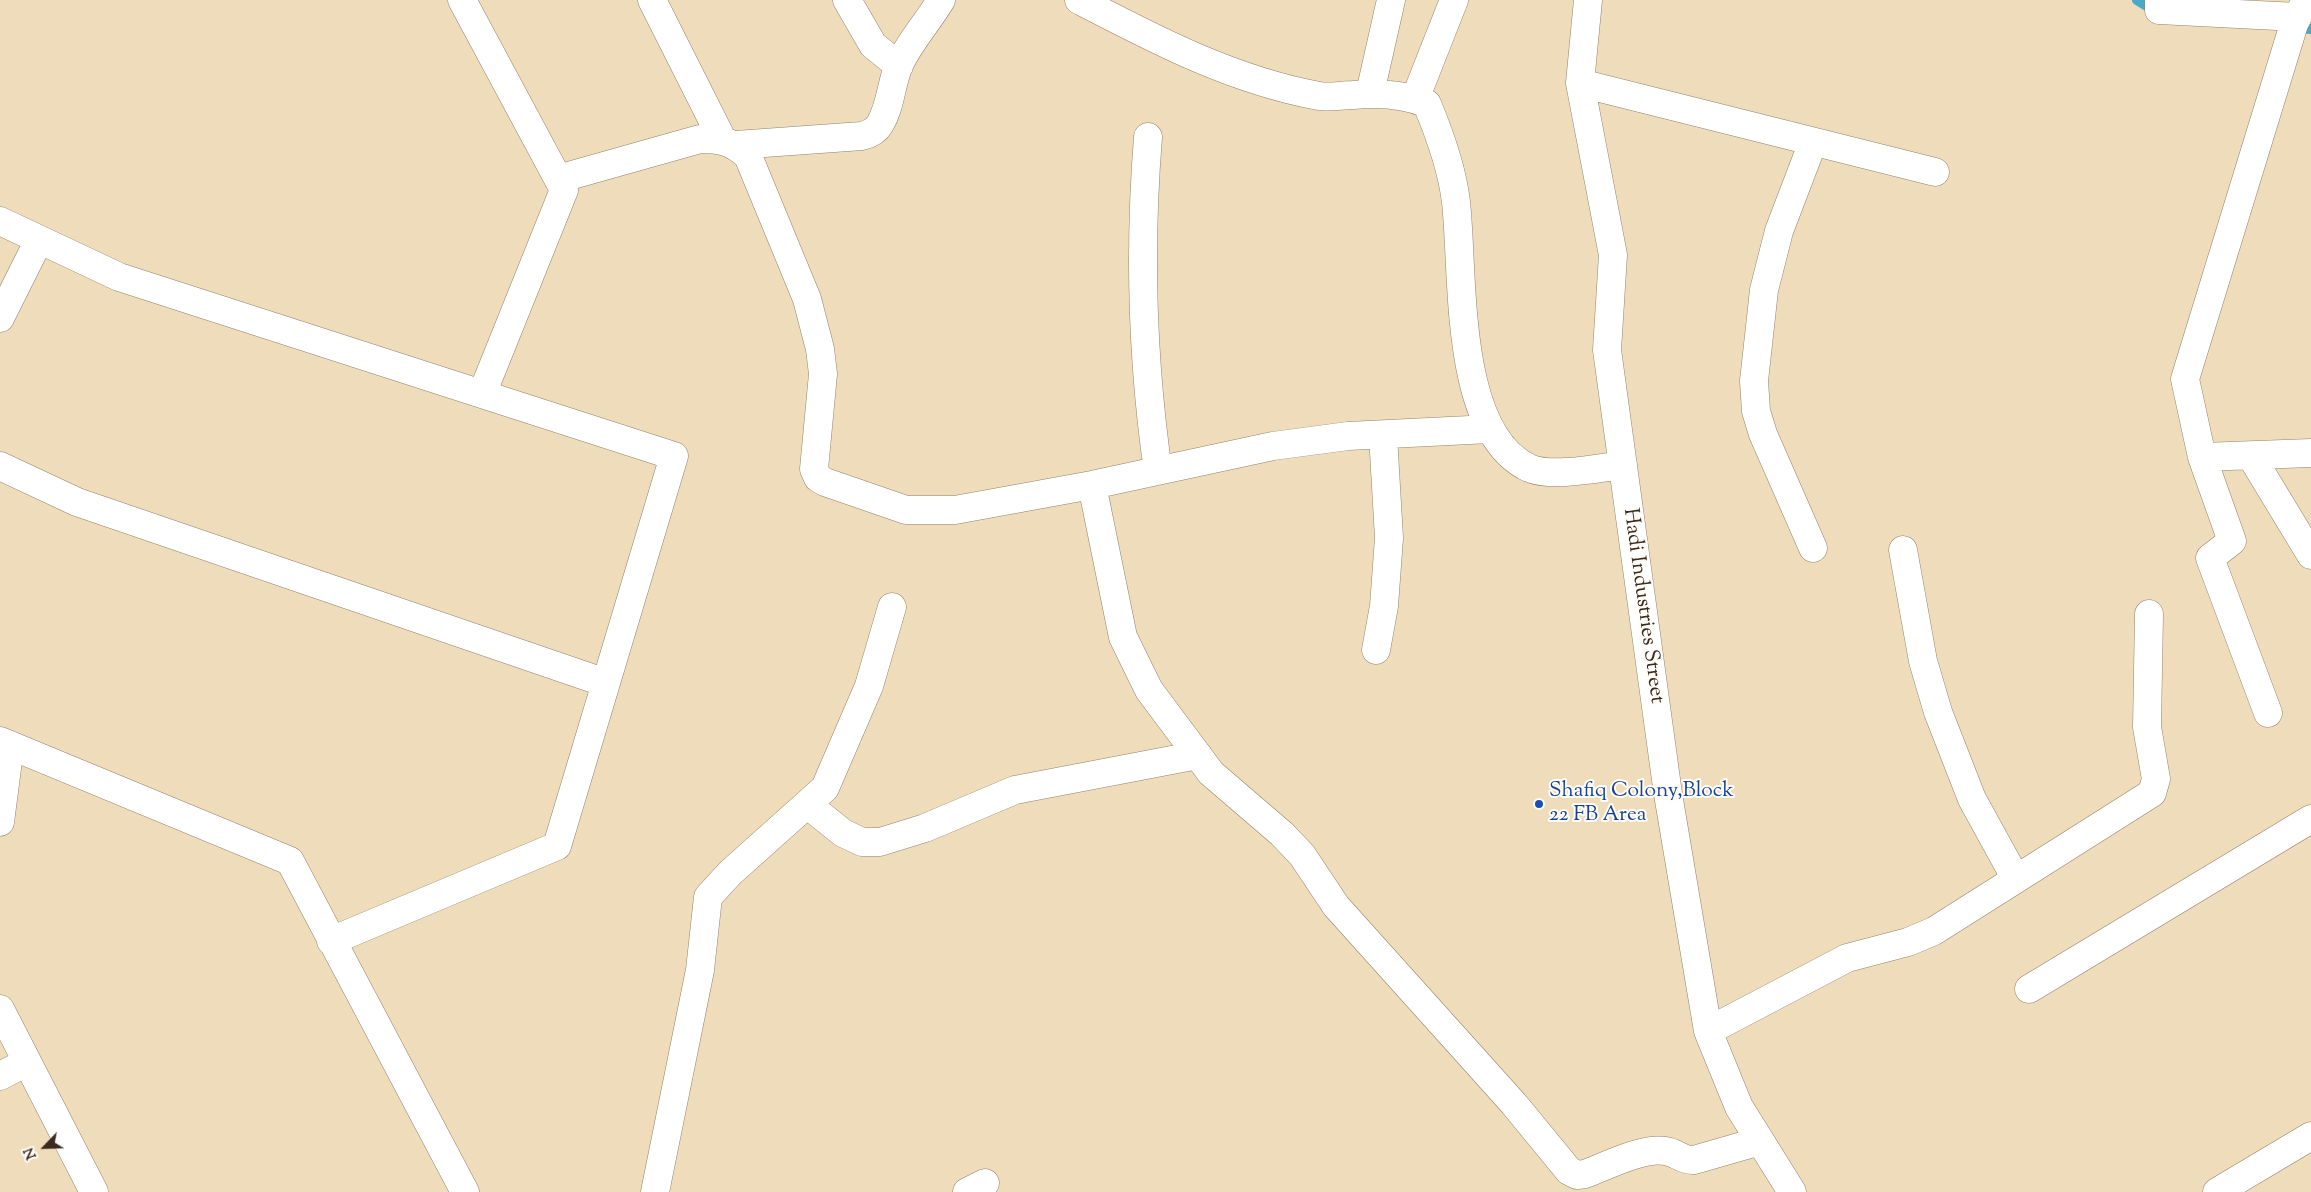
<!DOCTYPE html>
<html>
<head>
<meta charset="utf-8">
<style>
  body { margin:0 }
  #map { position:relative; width:2311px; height:1192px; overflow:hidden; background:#eedcba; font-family:"Sorts Mill Goudy",serif }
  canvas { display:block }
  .north { position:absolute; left:20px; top:1122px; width:50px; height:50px; -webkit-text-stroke:4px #fdfcf7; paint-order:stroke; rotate:246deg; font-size:14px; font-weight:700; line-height:20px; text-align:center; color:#3b2a1e }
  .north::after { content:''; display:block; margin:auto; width:18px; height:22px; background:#3b2a1e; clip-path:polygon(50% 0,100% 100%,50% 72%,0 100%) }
</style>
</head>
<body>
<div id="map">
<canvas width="2311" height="1192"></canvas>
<div class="north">N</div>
</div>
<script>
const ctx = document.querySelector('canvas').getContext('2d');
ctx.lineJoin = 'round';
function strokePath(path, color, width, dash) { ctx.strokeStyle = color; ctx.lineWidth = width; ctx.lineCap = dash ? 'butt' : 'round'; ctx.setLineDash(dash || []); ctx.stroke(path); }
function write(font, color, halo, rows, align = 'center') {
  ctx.font = font + ' "Sorts Mill Goudy",serif'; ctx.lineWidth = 4; ctx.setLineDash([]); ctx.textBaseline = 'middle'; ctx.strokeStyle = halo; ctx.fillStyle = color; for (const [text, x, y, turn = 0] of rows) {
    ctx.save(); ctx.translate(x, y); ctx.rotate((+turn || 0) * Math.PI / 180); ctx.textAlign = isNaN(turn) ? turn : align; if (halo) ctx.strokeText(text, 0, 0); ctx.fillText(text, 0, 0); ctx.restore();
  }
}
strokePath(new Path2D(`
  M2137,0L2155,11
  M2294,28L2311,29`), '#49aac8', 10);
const minor = new Path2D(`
  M462,0L564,190L482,394
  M652,0L722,139
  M847,0L873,45L899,66
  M1079,0C1156,40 1232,80 1319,96C1329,98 1342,95 1353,95C1377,93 1405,94 1427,104C1440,135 1452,168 1456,202C1464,274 1453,432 1529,468C1552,478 1598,468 1623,465
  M1588,0L1580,83L1613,255L1607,350L1668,794L1708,1031L1739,1107L1792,1192
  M2159,0V10L2297,17
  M1580,83L1935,172
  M1370,93L1391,0
  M1415,99L1454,0
  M1148,137C1139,249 1142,360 1158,471
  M1813,142L1779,231L1764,290L1754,381L1756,411L1763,434L1813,548
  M736,145L862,136C870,134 876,131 880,124C891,106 891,83 899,65C910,41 928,22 941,0
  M558,179L700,139C720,139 732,141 748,156L807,299L820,349L823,374L814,469L818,478L825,482L906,510H955L1092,485L1273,446L1348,436L1490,429
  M0,221L119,277L674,456L557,846L331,941
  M0,318L39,240
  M2251,456L2311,555
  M2202,457L2311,453
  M0,466L77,502L606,683
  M1092,485L1123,637L1149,690L1211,773L1282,834L1302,855L1336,906L1514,1104L1569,1171L1577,1175L1585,1174C1606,1166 1643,1147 1665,1151C1676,1152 1683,1161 1694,1160L1760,1141
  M1903,550L1923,661L1938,712L1972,799L2016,879
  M1376,650L1384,606L1389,538L1383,435
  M2268,713L2210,558L2232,541L2202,457L2185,379L2294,24L2306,0
  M0,741L290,861L465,1192
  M808,805L843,833L862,842H880L925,828L1015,790L1198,755
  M0,822L10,745
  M2029,989L2311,819
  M0,1009L94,1192
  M1708,1031L1847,958L1908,942L1934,931L2152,793L2156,779L2147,727L2149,614
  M0,1076L27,1062
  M655,1192L700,970L708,897L730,873L825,788L869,686L892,607
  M967,1192L985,1183
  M2217,1192L2311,1136`);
strokePath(minor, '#94836c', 29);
strokePath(minor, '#fff', 28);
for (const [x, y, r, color] of [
  [1539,804,5,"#1a4fb4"]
]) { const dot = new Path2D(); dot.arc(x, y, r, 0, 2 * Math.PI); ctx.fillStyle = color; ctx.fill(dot); strokePath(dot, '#fdfcf7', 2); }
write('21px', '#3b2a1e', '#fdfcf7', [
  ["Hadi Industries Street",1642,606,82]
]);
write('21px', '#164399', '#fdfcf7', [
  ["Shafiq Colony,Block",1549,792],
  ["22 FB Area",1549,816]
], 'left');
</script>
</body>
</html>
